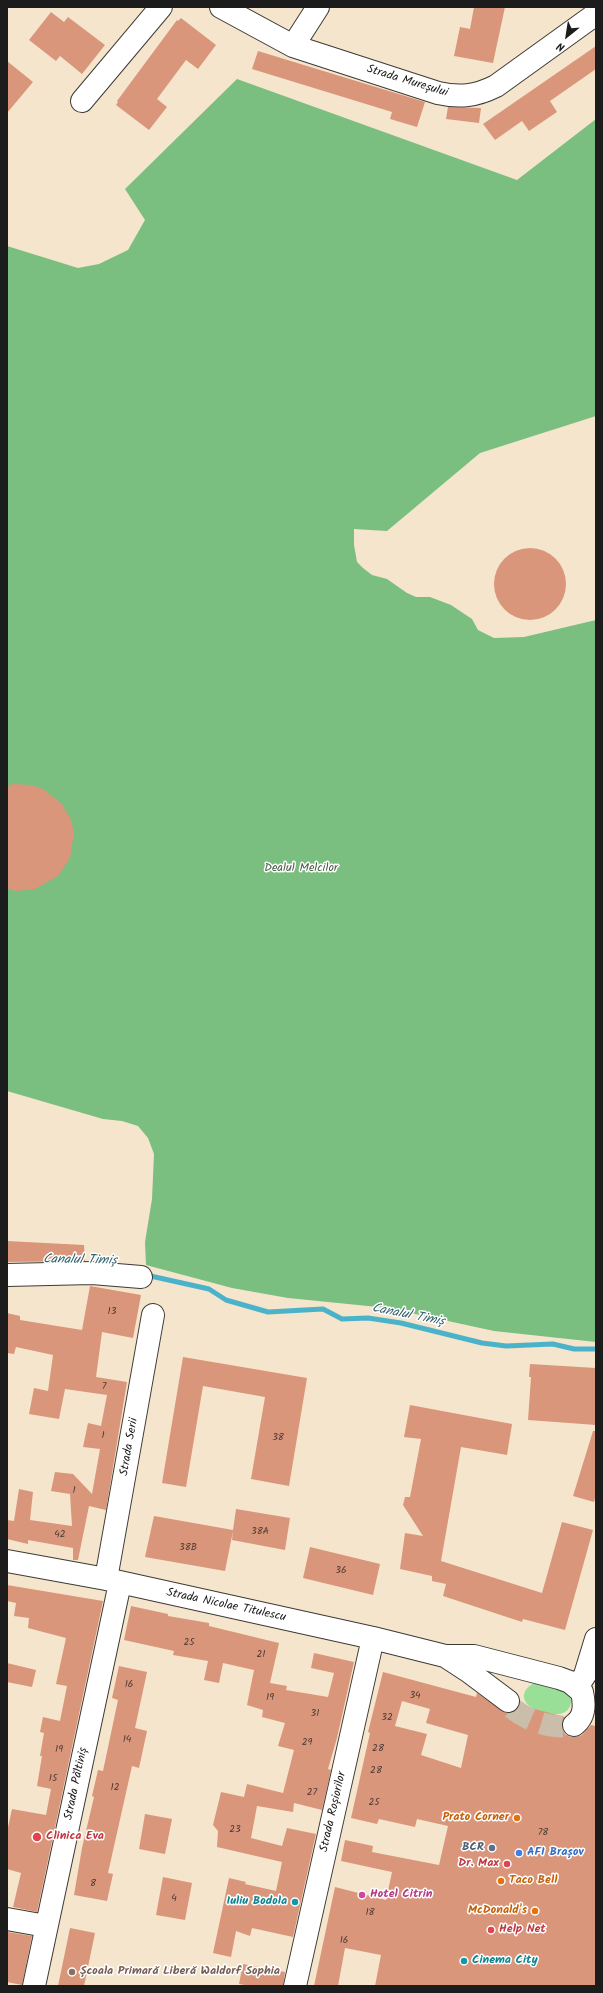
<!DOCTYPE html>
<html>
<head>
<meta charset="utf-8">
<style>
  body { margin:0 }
  #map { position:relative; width:603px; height:1993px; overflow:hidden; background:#f5e5cc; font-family:Kalam,sans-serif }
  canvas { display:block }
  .frame { position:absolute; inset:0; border:8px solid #1c1c1c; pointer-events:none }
  .north { position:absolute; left:547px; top:16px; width:40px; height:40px; -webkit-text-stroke:3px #fff; paint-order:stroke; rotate:210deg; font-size:11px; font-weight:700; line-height:16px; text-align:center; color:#1c1c1c }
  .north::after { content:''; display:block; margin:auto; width:14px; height:18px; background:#1c1c1c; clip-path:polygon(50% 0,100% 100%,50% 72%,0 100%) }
</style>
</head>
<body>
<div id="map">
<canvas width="603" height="1993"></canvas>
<div class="frame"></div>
<div class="north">N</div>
</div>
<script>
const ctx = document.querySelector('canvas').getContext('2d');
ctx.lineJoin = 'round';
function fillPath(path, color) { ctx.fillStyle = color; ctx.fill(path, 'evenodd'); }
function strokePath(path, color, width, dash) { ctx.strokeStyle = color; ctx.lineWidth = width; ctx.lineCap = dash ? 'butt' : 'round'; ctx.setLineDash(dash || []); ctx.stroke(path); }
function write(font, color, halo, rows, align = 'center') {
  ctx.font = font + ' Kalam,sans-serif'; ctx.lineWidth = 3; ctx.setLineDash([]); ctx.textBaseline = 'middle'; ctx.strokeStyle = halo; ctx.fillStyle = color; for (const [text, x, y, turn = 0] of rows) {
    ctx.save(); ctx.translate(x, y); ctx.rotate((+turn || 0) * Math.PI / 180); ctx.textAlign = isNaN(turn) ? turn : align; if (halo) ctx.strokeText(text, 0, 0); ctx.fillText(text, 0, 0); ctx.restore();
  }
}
fillPath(new Path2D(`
  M539,1682C548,1684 560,1685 567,1693C577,1703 567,1716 554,1714C548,1714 536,1711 531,1707C517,1698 526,1684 539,1682Z`), '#99df98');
fillPath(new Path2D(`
  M237,79L517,180L596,119V416L480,453L387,531L354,529V545L357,562L363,568L372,575L387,579L407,593L416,597H430L451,605L472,619L478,630L494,638L524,637L596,620V1342L494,1331L388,1308L288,1298L232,1288L146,1265L145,1242L152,1199L154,1154L148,1138L138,1126L122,1121L103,1119L7,1091V246L78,268L99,264L128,250L145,220L125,189Z`), '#7abe80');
strokePath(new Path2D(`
  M146,1275L209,1289L226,1300L268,1312L323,1309L342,1319L368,1318L401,1323L482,1343L506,1346L553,1344L574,1349H596`), '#4bb3c9', 5);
fillPath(new Path2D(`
  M474,7H505L493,63L454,56L460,27L470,29Z
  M51,12L64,22L68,17L105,45L82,74L60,56L56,61L29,40Z
  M181,18L216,45L198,69L186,60L157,99L167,107L149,130L116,105L118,102L117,101L177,20L178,21Z
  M596,46V69L550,101L557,112L529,131L522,121L495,140L483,124Z
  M258,51L425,102L417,127L390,119L392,112L252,69Z
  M7,61L33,82L7,113Z
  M448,107L481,108L479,123L446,119Z
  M494 584a36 36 0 1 1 72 0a36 36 0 1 1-72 0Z
  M13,784L31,785L43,789L62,804L71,820L74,833L70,858L58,876L35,889L16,891L7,888V786Z
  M7,1241L84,1245L85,1261L7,1262Z
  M90,1286L141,1295L133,1338L102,1332L96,1377L127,1382L106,1510L89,1506L78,1560H73V1548L28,1540V1544L7,1539V1520L14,1521L19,1489L33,1492L30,1520L72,1526L70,1494L51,1491L55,1472L73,1474L92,1494L100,1449L83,1447L88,1423L101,1426L107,1395L65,1389L59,1419L29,1414L34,1388L48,1391L53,1355L16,1347L14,1354L7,1353V1313L20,1316V1320L82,1330Z
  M183,1357L307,1378L289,1486L251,1479L265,1397L203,1386L186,1487L162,1483Z
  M530,1364L596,1368V1425L528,1420L531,1377H529Z
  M410,1405L512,1424L507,1455L461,1447L441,1561L542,1593L562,1522L593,1530L565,1630L523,1619L522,1622L443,1596L446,1584L432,1581V1576L400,1569L405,1533L423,1536L403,1505L405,1497H410L421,1439L404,1437Z
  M593,1431H596V1495L594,1502L573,1496Z
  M236,1509L290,1518L285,1550L232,1540L233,1531L225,1571L145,1557L154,1516L233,1530Z
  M310,1547L380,1564L373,1595L303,1578Z
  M7,1585L103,1601L37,1912L13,1907L21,1873L7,1869V1832L12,1809L46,1815L51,1789L37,1786L42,1756H40L44,1733L40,1732L43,1717L60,1721L67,1686L56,1684L66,1638L28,1628L29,1618L14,1616L16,1603L7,1601Z
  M131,1606L168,1614V1616L209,1623V1626L279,1643L270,1683L287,1686L286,1690L328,1697L334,1673L311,1668L314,1653L354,1662L337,1738L328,1769L331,1770L322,1810L294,1803L293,1812L257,1806L251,1838L282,1846L287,1828L316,1834L293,1937L252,1928L250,1936L236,1931L231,1957L213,1953L229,1878L246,1882L245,1884L276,1891L282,1862L217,1847L218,1831L213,1825L221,1792L244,1797L247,1784L283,1793L294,1750L278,1746L285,1723L262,1717L263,1710L247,1705L254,1670L223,1663L219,1683L204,1680L208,1661L173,1655L174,1651L124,1640Z
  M7,1663L36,1670L32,1687L7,1682Z
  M119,1666L147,1672L135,1728L147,1731L139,1768L132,1766L108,1873L113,1874L107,1901L74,1895L82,1848L94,1797L92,1796L98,1770L103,1771L118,1700L112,1698Z
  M383,1672L476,1697L477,1693L506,1713L513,1712L520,1705L565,1717L562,1728L565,1734L570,1737H577L582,1735L591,1725L596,1726V1986H375L381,1955L345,1948L338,1986H314L335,1887L386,1900L392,1872L341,1861L345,1840L373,1846L372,1852L439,1865L448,1826L417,1819L415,1827L379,1819L377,1824L351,1818L370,1733L368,1732ZM402,1701L430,1709L426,1723L468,1735L461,1768L421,1755L427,1734L395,1726Z
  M145,1814L172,1819L165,1854L139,1849Z
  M163,1877L192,1883L185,1920L156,1915Z
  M70,1928L95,1933L84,1986H58Z
  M8,1932L32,1936L22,1985L7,1982Z
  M243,1964L285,1972L283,1986H250L239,1984Z`), '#da967b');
strokePath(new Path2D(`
  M512,1708C528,1721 554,1730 574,1725`), '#cabda9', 22, [22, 11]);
const minor = new Path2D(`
  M221,7L293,46L438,93C460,98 476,96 496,86L596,14
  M293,46L318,7
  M82,101L161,7
  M7,1275L92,1273L141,1277
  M7,1561L106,1579L373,1638L445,1656H474L559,1678L570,1682L582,1692C585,1705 585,1717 574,1725
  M106,1579L153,1315
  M445,1656L468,1671L508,1701
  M577,1687L585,1675L596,1639
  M7,1919L46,1926
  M34,1986L120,1583
  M295,1986L373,1638`);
strokePath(minor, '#3d3a36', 24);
strokePath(minor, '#fff', 22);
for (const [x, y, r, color] of [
  [517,1818,4,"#e8710a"],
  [37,1837,5,"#e0444e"],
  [492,1848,4,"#5c6f8a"],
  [519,1853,4,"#3f7fe0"],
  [507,1864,4,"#e0444e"],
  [501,1881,4,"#e8710a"],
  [362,1895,4,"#d1479c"],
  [295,1902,4,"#0f9aa8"],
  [535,1911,4,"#e8710a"],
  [491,1930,4,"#e0444e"],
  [464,1961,4,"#0f9aa8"],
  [72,1972,4,"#8d6e63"]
]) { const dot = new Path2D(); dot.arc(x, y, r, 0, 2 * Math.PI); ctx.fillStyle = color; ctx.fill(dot); strokePath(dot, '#fff', 1.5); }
write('10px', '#4c3a34', null, [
  ["13",112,1312],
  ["7",104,1387],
  ["1",103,1436],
  ["38",278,1438],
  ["1",74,1491],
  ["38A",260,1532],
  ["42",60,1535],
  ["38B",188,1548],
  ["36",341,1571],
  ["25",189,1643],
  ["21",261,1655],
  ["16",129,1685],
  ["34",415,1696],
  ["19",270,1698],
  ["31",315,1714],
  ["32",387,1718],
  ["14",127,1740],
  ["29",307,1743],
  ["28",378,1749],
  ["19",59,1750],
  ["28",376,1771],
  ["15",53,1779],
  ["12",115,1788],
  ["27",312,1793],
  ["25",374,1803],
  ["23",235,1830],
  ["78",543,1833],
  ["8",93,1884],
  ["4",174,1899],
  ["18",370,1913],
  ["16",344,1941]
]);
write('12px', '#1c1c1c', '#fff', [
  ["Strada Mureșului",407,82,17],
  ["Strada Serii",130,1447,-80],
  ["Strada Nicolae Titulescu",226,1606,12],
  ["Strada Păltiniș",77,1784,-78],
  ["Strada Roșiorilor",334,1812,-77]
]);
write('12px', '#486047', '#fff', [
  ["Dealul Melcilor",301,869]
]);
write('bold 12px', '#c56008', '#fff', [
  ["Prato Corner",509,1818],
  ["Taco Bell",509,1881,"left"],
  ["McDonald's",527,1911]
], 'right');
write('bold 12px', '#be3a42', '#fff', [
  ["Clinica Eva",46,1837],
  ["Dr. Max",499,1864,"right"],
  ["Help Net",499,1930]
], 'left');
write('bold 12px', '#4e5e75', '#fff', [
  ["BCR",484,1848]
], 'right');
write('bold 12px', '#366cbe', '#fff', [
  ["AFI Brașov",527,1853]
], 'left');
write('bold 12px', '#b23c85', '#fff', [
  ["Hotel Citrin",370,1895]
], 'left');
write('bold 12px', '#0d838f', '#fff', [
  ["Iuliu Bodola",287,1902],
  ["Cinema City",472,1961,"left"]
], 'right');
write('bold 12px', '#785e54', '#fff', [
  ["Școala Primară Liberă Waldorf Sophia",80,1972]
], 'left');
write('italic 13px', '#31606a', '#fff', [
  ["Canalul Timiș",80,1261,1],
  ["Canalul Timiș",408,1316,11]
]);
</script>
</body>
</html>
